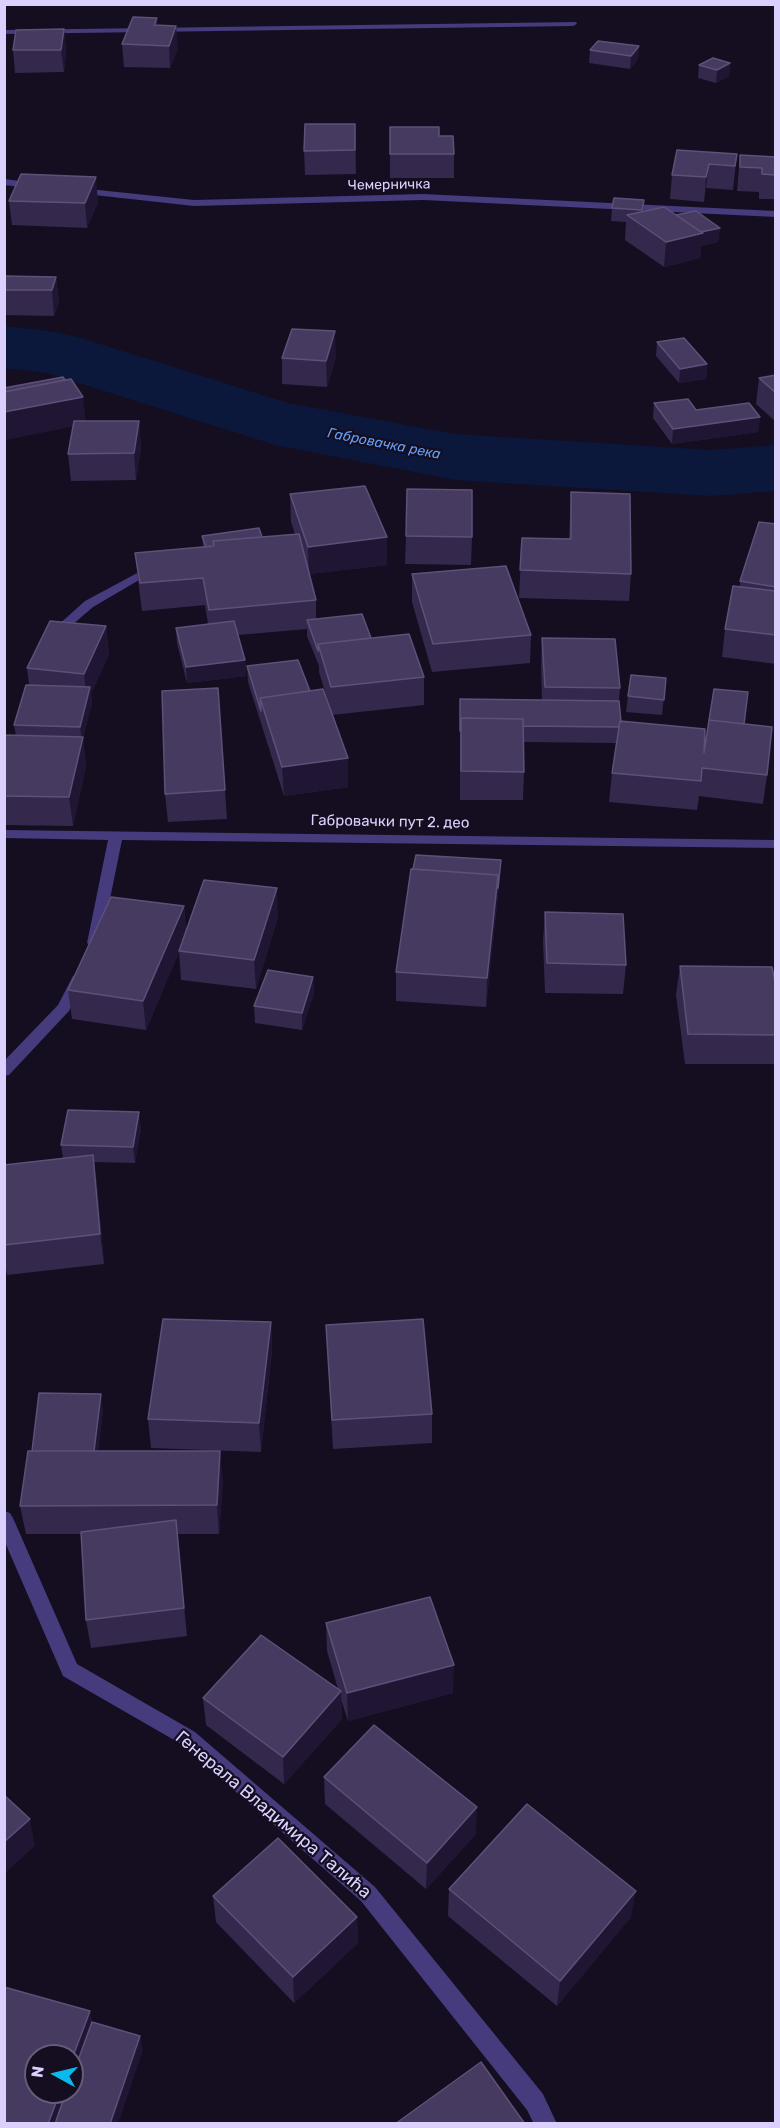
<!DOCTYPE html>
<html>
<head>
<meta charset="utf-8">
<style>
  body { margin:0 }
  #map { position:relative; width:780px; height:2128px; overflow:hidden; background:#140e20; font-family:Rubik,sans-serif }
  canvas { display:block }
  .frame { position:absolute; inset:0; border:6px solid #dbd0fd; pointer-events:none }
  .north { position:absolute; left:24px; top:2044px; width:60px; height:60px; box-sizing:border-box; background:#140e20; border:2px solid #645c78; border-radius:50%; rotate:278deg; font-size:16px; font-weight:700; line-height:24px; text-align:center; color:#dbd0fd }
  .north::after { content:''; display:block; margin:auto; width:21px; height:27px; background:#0bb9ed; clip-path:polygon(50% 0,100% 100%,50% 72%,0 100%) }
</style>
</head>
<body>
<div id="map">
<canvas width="780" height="2128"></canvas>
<div class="frame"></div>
<div class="north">N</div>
</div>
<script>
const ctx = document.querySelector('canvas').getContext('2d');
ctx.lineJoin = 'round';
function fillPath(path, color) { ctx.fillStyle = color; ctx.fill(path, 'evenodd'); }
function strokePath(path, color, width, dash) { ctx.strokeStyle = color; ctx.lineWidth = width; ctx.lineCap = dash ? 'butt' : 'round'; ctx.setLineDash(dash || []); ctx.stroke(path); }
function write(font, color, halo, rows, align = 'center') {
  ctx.font = font + ' Rubik,sans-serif'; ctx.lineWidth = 4.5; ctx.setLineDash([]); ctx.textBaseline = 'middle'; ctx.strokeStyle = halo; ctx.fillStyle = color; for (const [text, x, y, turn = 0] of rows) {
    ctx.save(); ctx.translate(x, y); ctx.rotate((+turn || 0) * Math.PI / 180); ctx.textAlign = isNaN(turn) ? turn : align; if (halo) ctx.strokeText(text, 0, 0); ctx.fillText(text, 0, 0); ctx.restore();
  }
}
fillPath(new Path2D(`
  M4,326L56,332L81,338L288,403L455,434L711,450L776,445V491L711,496L455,480L275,445L47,373L4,368Z`), '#0c173c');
fillPath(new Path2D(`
  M576,22L577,24L573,26L4,34V30Z
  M4,179L37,183L42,186L37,189L4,185Z
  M79,188L194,200L423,194L776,211V217L423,200L194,206L76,193V189Z
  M154,564L160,567L158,569L93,607L57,638L53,639L47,635L85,601Z
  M4,830L776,840V848L122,840L101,943L94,948L87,943L108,840L4,838Z
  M78,974L85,979L69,1011L9,1075L4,1076V1061L58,1005L73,976Z
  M4,1511L10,1513L13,1518L77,1664L195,1732L375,1887L543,2094L557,2124H534L527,2110L361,1901L181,1744L63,1676L4,1540Z`), '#463b7d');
fillPath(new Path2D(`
  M157,18V25L178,48L170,68L124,67L122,44Z
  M64,29L66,51L64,72L15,73L13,50Z
  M639,46L638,59L630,69L589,63L590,50Z
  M730,63L729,76L716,83L698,78L699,65Z
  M355,124L356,174L305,175L304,151Z
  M439,136L454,154V178H390V154Z
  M737,154L733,190L706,188L704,202L670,199L672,175Z
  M740,155L776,157V199H759V192L737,191Z
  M644,200L643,211L676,215L720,228L718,242L701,246L700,258L664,267L625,240L626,222L611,221L612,208Z
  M9,201L98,202L87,228L12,225Z
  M5,276L56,277L59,302L54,316L4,315Z
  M657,342L707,364L706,379L679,383L656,356Z
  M336,357L327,387L282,384V358Z
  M776,375V422L756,404L759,378Z
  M654,403L696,410L760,417L758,432L672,444L653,418Z
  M86,421H139L141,448L136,480L71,481L68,454L73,426L4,440Z
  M571,492L631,574L629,601L519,598L522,538L569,539Z
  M290,494L387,565L309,574L316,600V619L371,638L424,677V705L332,715L348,758V787L284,796L248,682L247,666L310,691L329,705L319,672V666L307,636V629L238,635L245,660L246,676L187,683L177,643L176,628L208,624L205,605L142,611L138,580L135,553L203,547L202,536L262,537L295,534L291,522Z
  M776,524V664L722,657L725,629L740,587V581Z
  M406,536L472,537L471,565L405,564Z
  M412,574L531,635L530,663L432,672L412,602Z
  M106,626L109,654L91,694L92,703L83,738L86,766L73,826L4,825V735L16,736L14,725L29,685L27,668Z
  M542,638L620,688L619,701L621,721L704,753L744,724L767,775L763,804L699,796L697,810L609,802L612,773L616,743L524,742V772L523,800H460V699L542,700L541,666Z
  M666,678L662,715L626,712L628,696Z
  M218,688L227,819L168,822L165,794Z
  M500,876L486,1007L396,1001V972Z
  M184,906L186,932L278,917L256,989L181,980L179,952L146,1030L72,1019L68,990Z
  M545,912L626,965L623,994L545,993L543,941Z
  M680,966L776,987V1064H685L676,995Z
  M313,977L314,993L302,1030L255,1023L254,1006Z
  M141,1128L135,1163L94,1162L97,1184L104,1264L7,1275L4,1258V1165L63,1158L61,1145Z
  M271,1322L272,1351L261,1452L151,1448L148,1419Z
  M326,1325L432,1414V1443L333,1449Z
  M103,1410L98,1451L223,1480L219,1534H177L187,1636L91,1648L86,1620L81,1534H26L20,1506L32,1451Z
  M326,1623L453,1693L348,1721L341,1699L342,1719L284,1784L206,1725L203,1698L338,1689L327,1651Z
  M324,1777L476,1834L426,1889L325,1804Z
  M449,1889L631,1917L557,2006L448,1916Z
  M213,1896L357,1917L358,1943L294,2003L216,1922Z`), '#35284d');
fillPath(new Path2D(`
  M176,26L178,48L170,68L169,46Z
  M64,29L66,51L64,72L61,50Z
  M639,46L638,59L630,69L631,56Z
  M730,63L729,76L716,83L717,70Z
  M709,164L706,188L704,202L706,177Z
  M96,177L98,202L87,228L85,203Z
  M720,228L718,242L701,246L700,258L664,267L666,242L698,233Z
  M56,277L59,302L54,316L52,290Z
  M335,331L336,357L327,387L326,361Z
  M707,364L706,379L679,383L680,369Z
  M83,397L86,424L4,440V404Z
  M760,417L758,432L672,444L673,429Z
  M139,421L141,448L136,480L134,453Z
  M387,537V565L309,574L308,547Z
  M106,626L109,654L91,694L92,703L83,738L86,766L73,826L69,797L82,741L80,727L87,699L84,674Z
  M245,660L246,676L187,683L186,667Z
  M348,758V787L284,796L282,767Z
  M501,860L500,876L486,1007L487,978Z
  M277,888L278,917L256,989L254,960Z
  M184,906L186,936L146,1030L143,1001Z
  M313,977L314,993L302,1030V1013Z
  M139,1112L141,1128L135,1163L133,1147Z
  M93,1155L97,1184L104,1264L100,1234Z
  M271,1322L272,1351L261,1452L259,1423Z
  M101,1394L103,1410L95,1480L93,1464Z
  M220,1451L223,1480L219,1534L217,1505Z
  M454,1665L453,1693L348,1721L347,1693Z
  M341,1691L342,1719L284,1784L283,1757Z
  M477,1807L476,1834L426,1889L427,1863Z
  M30,1819L35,1846L4,1874V1842Z
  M636,1891L631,1917L557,2006L560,1981Z
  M357,1917L358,1943L294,2003L293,1977Z
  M90,2011L95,2036L63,2124H48L60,2092H72V2059Z
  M140,2036L143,2050L118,2124H110Z`), '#201633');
const building = new Path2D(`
  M133,17L157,18L154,25L176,26L169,46L122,44Z
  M64,29L61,50H13L16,30Z
  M598,41L639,46L631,56L590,50Z
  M713,58L730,63L717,70L699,65Z
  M305,124H355V150L304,151Z
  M390,127H439V136H453L454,154H390Z
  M677,150L737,154L735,166L709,164L706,177L672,175Z
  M740,155L776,157V175L762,174V168L740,167Z
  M21,174L96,177L85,203L9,201Z
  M614,198L644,200L642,210L612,208Z
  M664,207L703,233L666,242L627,215Z
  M696,211L720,228L701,232L676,215Z
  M5,276L56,277L52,290H4Z
  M292,329L335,331L326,361L282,358Z
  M684,338L707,364L680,369L657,342Z
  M776,375V393L759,378Z
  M63,377L65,380L4,392V388Z
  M71,379L83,397L4,412V392Z
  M688,399L696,410L749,403L760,417L673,429L654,403Z
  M74,421H139L134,453L68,454Z
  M365,486L387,537L308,547L290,494Z
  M407,489L472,490V537L406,536Z
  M571,492L630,494L631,574L520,570L522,538L571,539Z
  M759,522L776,524V587L740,581Z
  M259,528L262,537L213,541L214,546L206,547L202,536Z
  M299,534L316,600L209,610L203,578L140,583L135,553L214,546L213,541Z
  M506,566L531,635L433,644L412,574Z
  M733,586L776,591V635L725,629Z
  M362,614L371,638L318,644V651L307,620Z
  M50,621L106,626L84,674L27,668Z
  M234,621L245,660L186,667L176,628Z
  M409,634L424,677L331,687L318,644Z
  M542,638L615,639L620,688L545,687Z
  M298,660L310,691L260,698L261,711L247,666Z
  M631,675L666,678L664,700L628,696Z
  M26,685L90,687L80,727L14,725Z
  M218,688L225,790L165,794L162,691Z
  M323,689L348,758L282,767L260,698Z
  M714,689L748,692L744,724L709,720Z
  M460,699L619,701L621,722L620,721L619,727L523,726V719L461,718L460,731Z
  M461,718L523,719L524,772L461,771Z
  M709,720L772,727L767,775L702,768L701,781L612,773L620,721L705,729L704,753Z
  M4,735L83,737L69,797L4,796Z
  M416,855L501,860L498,888V875L413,869Z
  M411,869L498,875L487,978L396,972Z
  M204,880L277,888L254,960L179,951Z
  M111,897L184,906L143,1001L68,990Z
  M545,912L623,914L626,965L547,963Z
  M680,966L772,967L776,987V1035L688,1034Z
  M268,970L313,977L302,1013L254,1006Z
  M68,1110L139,1112L133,1147L61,1145Z
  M93,1155L100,1234L4,1245V1165Z
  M163,1319L271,1322L259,1423L148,1419Z
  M423,1319L432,1414L332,1420L326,1325Z
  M39,1393L101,1394L94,1451H32Z
  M28,1451H220L217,1505L20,1506Z
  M176,1520L184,1608L86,1620L81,1532Z
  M430,1597L454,1665L347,1693L326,1623Z
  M261,1635L341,1691L283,1757L203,1698Z
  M374,1725L477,1807L427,1863L324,1777Z
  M4,1795L30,1819L4,1842Z
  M527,1804L636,1891L560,1981L449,1889Z
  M278,1838L357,1917L293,1977L213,1896Z
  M4,1987L90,2011L72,2059V2056H36V2092H60L48,2124H4Z
  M92,2022L140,2036L110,2124H55L66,2092H72V2077Z
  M481,2062L525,2124H395Z`);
fillPath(building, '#463a60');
strokePath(building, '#5e5179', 1.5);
write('14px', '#dbd0fd', '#140e20', [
  ["Чемерничка",389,185,-1]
]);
write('italic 14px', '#639ff8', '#140e20', [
  ["Габровачка река",384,444,11]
]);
write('15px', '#dbd0fd', '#140e20', [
  ["Габровачки пут 2. део",390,822,1]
]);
write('18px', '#dbd0fd', '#140e20', [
  ["Генерала Владимира Талића",273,1815,40]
]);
</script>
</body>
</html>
